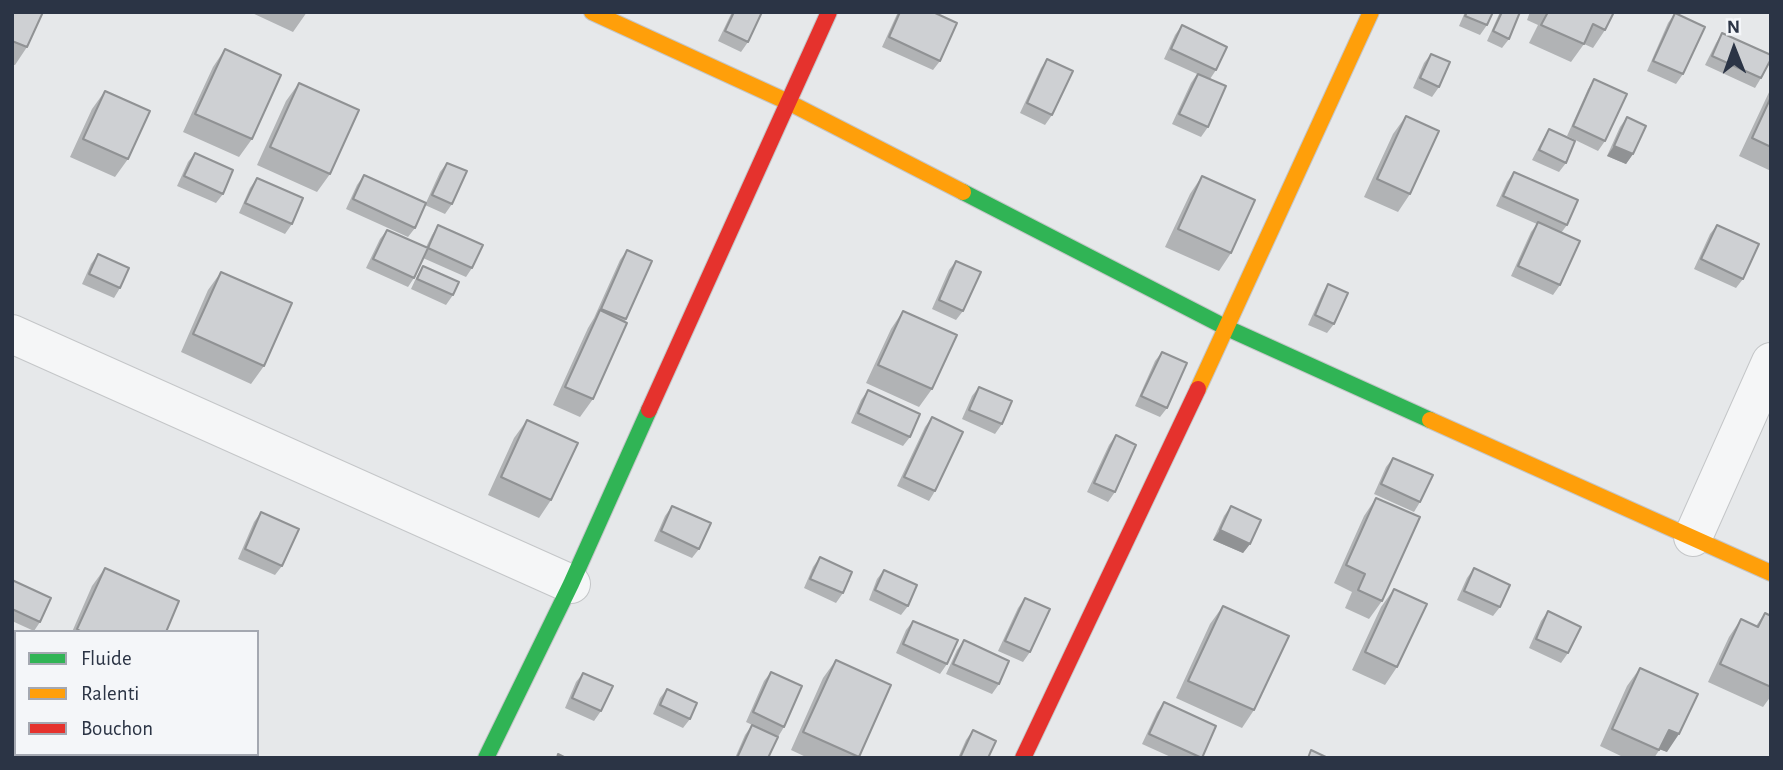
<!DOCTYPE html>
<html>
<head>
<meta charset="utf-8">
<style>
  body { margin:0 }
  #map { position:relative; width:1783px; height:770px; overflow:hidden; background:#e6e8ea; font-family:"Alegreya Sans",sans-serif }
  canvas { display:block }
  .frame { position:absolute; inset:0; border:14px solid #2b3445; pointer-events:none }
  .legend { position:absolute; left:14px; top:630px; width:245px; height:126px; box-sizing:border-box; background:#f4f6f9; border:2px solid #a4a8b1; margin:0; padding:9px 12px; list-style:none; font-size:21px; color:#2b3445 }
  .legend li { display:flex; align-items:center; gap:14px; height:35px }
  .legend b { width:35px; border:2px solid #a4a8b1 }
  .north { position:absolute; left:1699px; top:14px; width:70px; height:70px; -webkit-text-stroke:5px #f4f6f9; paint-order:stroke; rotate:359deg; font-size:19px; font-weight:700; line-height:28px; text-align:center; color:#2b3445 }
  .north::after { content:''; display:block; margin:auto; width:24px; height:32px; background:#2b3445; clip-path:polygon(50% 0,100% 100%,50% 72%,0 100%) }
</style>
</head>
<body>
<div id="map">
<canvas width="1783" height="770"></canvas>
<div class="frame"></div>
<ul class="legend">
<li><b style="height:9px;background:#30b455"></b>Fluide</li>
<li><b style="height:9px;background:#ff9f0a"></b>Ralenti</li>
<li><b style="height:9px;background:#e5322d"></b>Bouchon</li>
</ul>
<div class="north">N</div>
</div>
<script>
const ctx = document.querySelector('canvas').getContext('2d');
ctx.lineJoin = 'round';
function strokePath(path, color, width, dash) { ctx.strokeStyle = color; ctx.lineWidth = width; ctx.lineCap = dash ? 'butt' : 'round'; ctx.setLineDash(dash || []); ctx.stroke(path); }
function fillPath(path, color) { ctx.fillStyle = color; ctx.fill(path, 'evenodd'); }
const street = new Path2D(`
  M12,334L571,584
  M1693,537L1771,362`);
const fast = new Path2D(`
  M963,192L1227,328L1430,420
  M486,758L571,584L649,410`);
const slow = new Path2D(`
  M592,12L788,102L963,192
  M1198,389L1371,12
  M1430,420L1771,573`);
const jam = new Path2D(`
  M649,410L829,12
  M1023,758L1198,389`);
strokePath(street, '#c4c6c8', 40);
strokePath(fast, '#c4c6c8', 18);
strokePath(slow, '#c4c6c8', 18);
strokePath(jam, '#c4c6c8', 18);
strokePath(street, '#f5f6f7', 38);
strokePath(fast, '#30b455', 16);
strokePath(slow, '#ff9f0a', 16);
strokePath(jam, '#e5322d', 16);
fillPath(new Path2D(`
  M12,12L27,47L15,65H12Z
  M250,12H307L293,32Z
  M732,12H762L748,42L741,52L718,41Z
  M898,12H933L940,61L933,70L882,47Z
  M1465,12H1493L1487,25L1480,35L1459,26Z
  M1500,12H1520L1509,39L1502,48L1487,41Z
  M1530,12H1614L1605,30L1593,48L1584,44L1571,62L1529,43L1538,25L1527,20Z
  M1675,13L1683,74L1676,84L1647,71L1668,23Z
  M1182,25L1216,70L1210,79L1208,127L1201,137L1172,124L1191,83L1197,74L1164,59L1175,35Z
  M1722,33L1761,78L1755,88L1705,65L1716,43Z
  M225,49L252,139L239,157L183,132L213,67Z
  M1431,54L1439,87L1432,97L1413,88L1424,63Z
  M1047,59L1052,115L1045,125L1020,113L1041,68Z
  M1594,79L1605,141L1598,151L1567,136L1588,89Z
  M299,83L330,174L317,192L257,165L286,101Z
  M1771,88V171L1739,156Z
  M105,91L128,159L115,177L70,157L92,109Z
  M1406,116L1410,194L1398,212L1364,197L1393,134Z
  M1627,117L1633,154L1626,164L1607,156L1620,127Z
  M1549,129L1566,163L1559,172L1532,160L1543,139Z
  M195,153L223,194L216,203L177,186L188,162Z
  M447,163L452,204L445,214L425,205L440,172Z
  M1514,172L1567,225L1561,233L1560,285L1553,295L1511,276L1531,232L1537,224L1496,206L1507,182Z
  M364,175L415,228L408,237L346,209L357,185Z
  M1202,176L1231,253L1219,271L1165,247L1190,194Z
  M257,178L292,224L285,234L239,213L250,188Z
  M438,225L472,268L466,277L423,258L414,278L408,287L366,268L380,239L387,230L426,247L432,235Z
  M1717,225L1743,279L1736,288L1694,269L1710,234Z
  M627,250L626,319L593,399L580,417L553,405L588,328L594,318L620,260Z
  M98,254L120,288L114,298L82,284L91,264Z
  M956,261L963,311L956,320L932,309L949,270Z
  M423,266L453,295L446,305L411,289L417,276Z
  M221,272L264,366L251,384L181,352L208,290Z
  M1328,284L1334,324L1327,333L1308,325L1322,294Z
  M903,311L932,389L919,407L866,383L891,329Z
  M1162,352L1167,408L1160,417L1135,406L1155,361Z
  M979,387L1002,424L995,434L962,419L972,396Z
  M868,390L910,437L903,446L851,423L861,400Z
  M932,417L935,491L929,501L897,486L925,427Z
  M527,420L551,500L539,518L488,495L514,438Z
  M1116,435L1115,492L1108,502L1087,492L1109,445Z
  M1393,458L1420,502L1414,512L1374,494L1386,467Z
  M1376,498L1382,601L1369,619L1345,608L1352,592L1334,583L1364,516Z
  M672,506L699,549L692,558L654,541L665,516Z
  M1231,506L1250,544L1243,553L1213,540L1224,516Z
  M261,512L282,566L275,575L238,559L254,522Z
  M820,557L843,593L836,603L804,588L813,567Z
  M105,568L166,632H72L92,586Z
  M1474,568L1500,607L1493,616L1457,600L1467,578Z
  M884,570L908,606L901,615L869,600L877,579Z
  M12,580L40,622L34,631L12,621Z
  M1394,589L1397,667L1385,685L1352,670L1381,607Z
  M1025,598L1030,652L1023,662L998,651L1018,608Z
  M1223,606L1254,710L1242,728L1176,698L1210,624Z
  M1548,611L1568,653L1561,663L1529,648L1541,621Z
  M1765,613L1771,616V696L1763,707L1708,682L1729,637L1741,619L1756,626Z
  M913,621L947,664L940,674L896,653L906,630Z
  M964,640L999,684L992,694L946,674L957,650Z
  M836,660L891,685L858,758H808L791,750L823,678Z
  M1640,668L1667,752L1660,749L1654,758H1625L1600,746L1627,686Z
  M771,672L784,727L778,737L746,722L764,681Z
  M583,673L601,711L594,721L565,708L576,682Z
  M667,689L690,719L683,728L653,714L660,698Z
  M1164,702L1202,758H1173L1142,744L1157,712Z
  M752,725L768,758H735L745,735Z
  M973,730L988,758H958L966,740Z`), '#b1b3b5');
fillPath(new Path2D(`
  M1614,146L1633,154L1626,164L1607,156Z
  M1220,530L1250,544L1243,553L1213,540Z
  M1669,730L1679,734L1667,752L1656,748Z`), '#909294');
const building = new Path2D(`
  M12,12H43L27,47L12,41Z
  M734,12H762L748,42L725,31Z
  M900,12H933L957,23L940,61L889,37Z
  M1467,12H1493L1487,25L1465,16Z
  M1502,12H1520L1509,39L1493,31Z
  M1548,12H1614L1605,30L1593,24L1584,44L1541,25Z
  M1675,13L1705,27L1683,74L1653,61Z
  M1182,25L1227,47L1216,70L1171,49Z
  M1722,33L1771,55V59L1761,78L1712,56Z
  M225,49L281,75L252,139L195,114Z
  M1431,54L1450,62L1439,87L1420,78Z
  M1047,59L1073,71L1052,115L1027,103Z
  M1198,74L1226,86L1208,127L1179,114Z
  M1594,79L1627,94L1605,141L1573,126Z
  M299,83L359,110L330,174L270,147Z
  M105,91L150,111L128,159L83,139Z
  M1771,97V147L1752,138Z
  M1406,116L1439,131L1410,194L1377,179Z
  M1627,117L1646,126L1633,154L1614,146Z
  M1549,129L1575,141L1566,163L1539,150Z
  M195,153L233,170L223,194L184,176Z
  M447,163L467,171L452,204L432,195Z
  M1514,172L1578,200L1567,225L1503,196Z
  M364,175L426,203L415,228L353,199Z
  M1202,176L1255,200L1231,253L1178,229Z
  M257,178L303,198L292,224L245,203Z
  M1538,222L1580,241L1560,285L1518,266Z
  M438,225L483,245L472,268L428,248Z
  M1717,225L1759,244L1743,279L1701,259Z
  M387,230L428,248L414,278L373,259Z
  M627,250L652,261L626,319L601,309Z
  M98,254L129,268L120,288L89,274Z
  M956,261L981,272L963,311L939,300Z
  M423,266L459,282L453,295L417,279Z
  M221,272L292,303L264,366L193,334Z
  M1328,284L1348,293L1334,324L1315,315Z
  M600,310L627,323L593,399L565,387Z
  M903,311L957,335L932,389L878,365Z
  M1162,352L1187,363L1167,408L1141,396Z
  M979,387L1012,401L1002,424L969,410Z
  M868,390L920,414L910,437L858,413Z
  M932,417L963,432L935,491L904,477Z
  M527,420L578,443L551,500L501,477Z
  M1116,435L1136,445L1115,492L1094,483Z
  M1393,458L1433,475L1420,502L1381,484Z
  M1376,498L1420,517L1382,601L1358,590L1365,574L1346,565Z
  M672,506L711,523L699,549L661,531Z
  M1231,506L1261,520L1250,544L1220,530Z
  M261,512L299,529L282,566L245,549Z
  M820,557L852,572L843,593L810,579Z
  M105,568L179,601L166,632H82L77,629Z
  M1474,568L1510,585L1500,607L1464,591Z
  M884,570L917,585L908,606L875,590Z
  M12,580L51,598L40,622L12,609Z
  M1394,589L1427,604L1397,667L1365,652Z
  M1025,598L1050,609L1030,652L1005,641Z
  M1223,606L1289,636L1254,710L1188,681Z
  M1548,611L1581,627L1568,653L1536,639Z
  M1765,613L1771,616V687L1720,664L1741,619L1758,627Z
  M913,621L958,640L947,664L903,644Z
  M964,640L1009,661L999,684L953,664Z
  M836,660L891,685L859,757L803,732Z
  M1640,668L1698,694L1679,734L1669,730L1659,750L1612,729Z
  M771,672L802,686L784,727L753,712Z
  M583,673L613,686L601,711L572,698Z
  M667,689L697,703L690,719L660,705Z
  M1164,702L1216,726L1202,758L1149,734Z
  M752,725L778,737L768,758H737Z
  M973,730L996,741L988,758H960Z
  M1311,750L1328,758H1308Z
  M558,754L566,758H557Z`);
fillPath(building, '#ced0d3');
strokePath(building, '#909294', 2);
</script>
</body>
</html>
